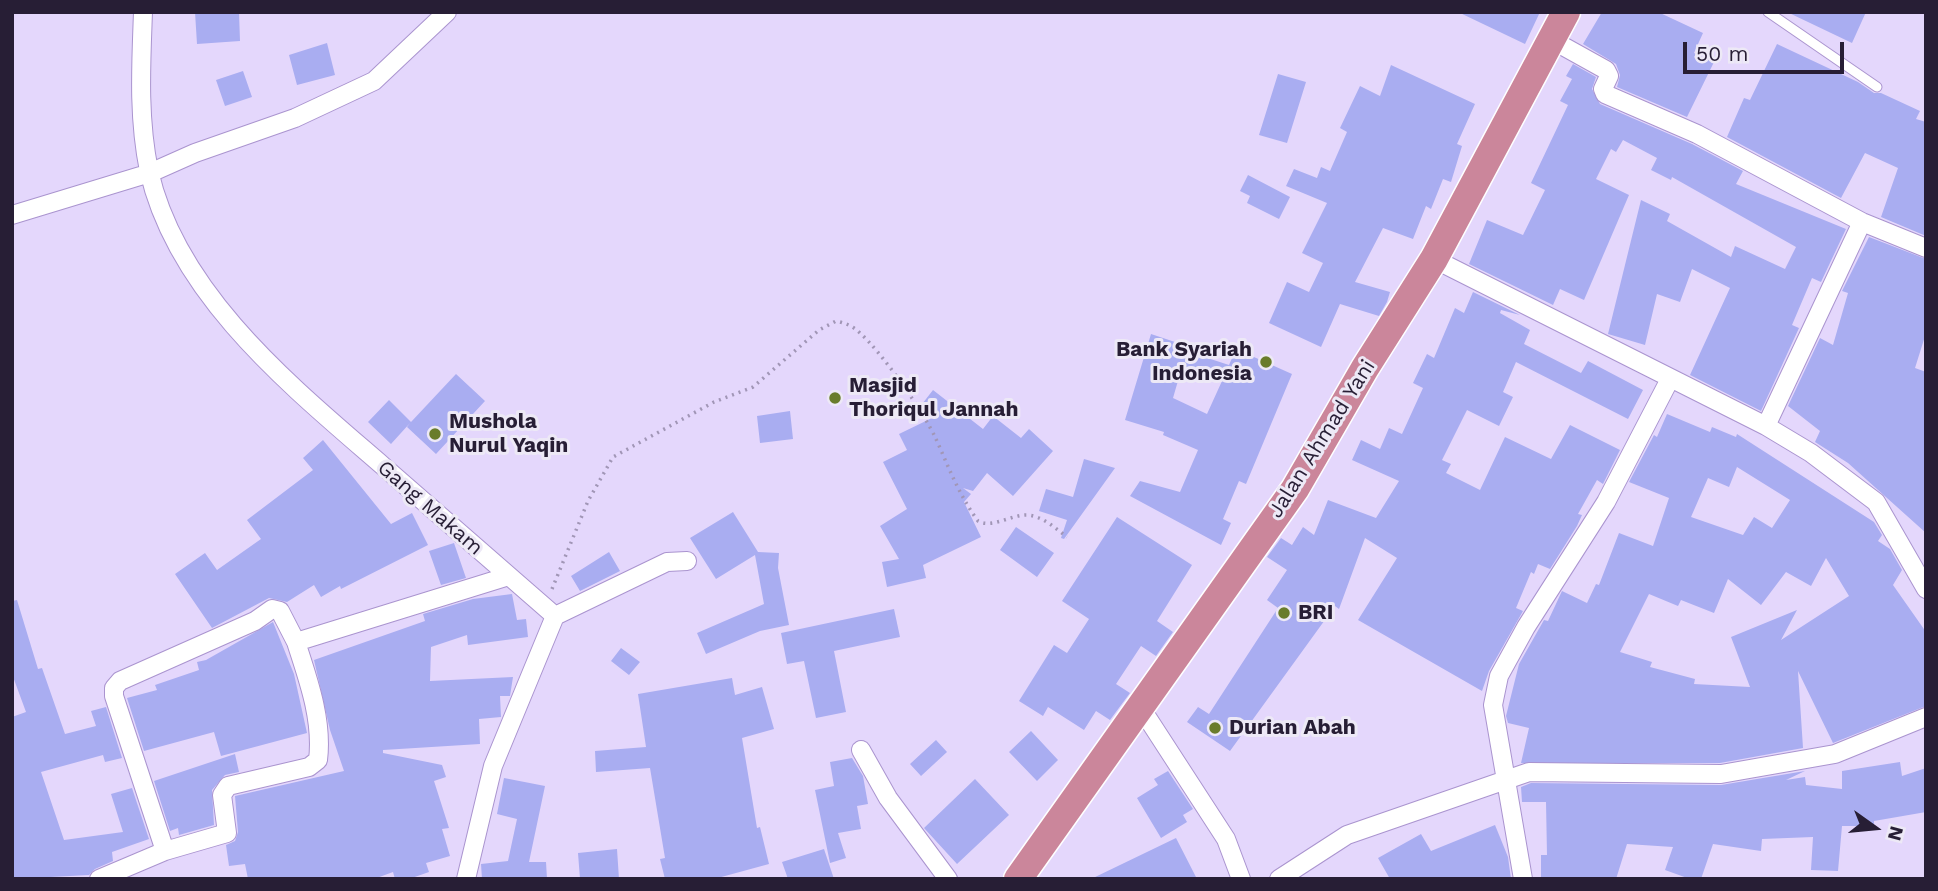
<!DOCTYPE html>
<html>
<head>
<meta charset="utf-8">
<style>
  body { margin:0 }
  #map { position:relative; width:1938px; height:891px; overflow:hidden; background:#e4d7fc; font-family:"Work Sans",sans-serif }
  canvas { display:block }
  .frame { position:absolute; inset:0; border:14px solid #271e35; pointer-events:none }
  .north { position:absolute; left:1840px; top:793px; width:70px; height:70px; -webkit-text-stroke:5px #ede9f6; paint-order:stroke; rotate:105deg; font-size:19px; font-weight:700; line-height:28px; text-align:center; color:#271e35 }
  .north::after { content:''; display:block; margin:auto; width:24px; height:32px; background:#271e35; clip-path:polygon(50% 0,100% 100%,50% 72%,0 100%) }
  .scale { position:absolute; left:1683px; top:42px; width:161px; height:32px; box-sizing:border-box; border:4px solid #271e35; border-top:0; padding-left:9px; font-size:21px; line-height:24px; white-space:nowrap; color:#271e35; -webkit-text-stroke:5px #ede9f6; paint-order:stroke }
</style>
</head>
<body>
<div id="map">
<canvas width="1938" height="891"></canvas>
<div class="frame"></div>
<div class="north">N</div>
<div class="scale">50 m</div>
</div>
<script>
const ctx = document.querySelector('canvas').getContext('2d');
ctx.lineJoin = 'round';
function fillPath(path, color) { ctx.fillStyle = color; ctx.fill(path, 'evenodd'); }
function strokePath(path, color, width, dash) { ctx.strokeStyle = color; ctx.lineWidth = width; ctx.lineCap = dash ? 'butt' : 'round'; ctx.setLineDash(dash || []); ctx.stroke(path); }
function write(font, color, halo, rows, align = 'center') {
  ctx.font = font + ' "Work Sans",sans-serif'; ctx.lineWidth = 6; ctx.setLineDash([]); ctx.textBaseline = 'middle'; ctx.strokeStyle = halo; ctx.fillStyle = color; for (const [text, x, y, turn = 0] of rows) {
    ctx.save(); ctx.translate(x, y); ctx.rotate((+turn || 0) * Math.PI / 180); ctx.textAlign = isNaN(turn) ? turn : align; if (halo) ctx.strokeText(text, 0, 0); ctx.fillText(text, 0, 0); ctx.restore();
  }
}
fillPath(new Path2D(`
  M195,12H239L240,41L197,44Z
  M1458,12H1540L1525,44Z
  M1602,12H1658L1703,33L1694,53L1714,62L1687,117L1617,87L1620,75L1616,64L1583,44Z
  M1787,12H1866L1852,43Z
  M327,43L335,75L297,85L289,55Z
  M1777,44L1858,82L1874,93H1881L1920,111L1916,119L1926,122V236L1881,217L1898,168L1865,153L1841,198L1727,137L1744,98L1750,100Z
  M1573,64L1596,77L1592,89L1600,104L1692,144L1743,171L1736,184L1846,229L1821,282L1812,278L1792,325L1799,328L1761,411L1690,375L1730,288L1692,269L1680,302L1657,294L1645,345L1608,334L1641,200L1670,214L1667,221L1731,257L1735,246L1785,269L1796,247L1672,177L1671,180L1651,170L1657,158L1623,140L1616,152L1611,149L1596,179L1629,195L1584,300L1560,289L1553,305L1469,264L1487,220L1523,235L1545,190L1531,183L1568,105L1560,101L1572,79L1566,76Z
  M1391,65L1475,104L1457,144L1462,146L1451,182L1443,179L1431,209L1426,206L1413,239L1383,228L1355,282L1390,292L1387,302L1379,316L1340,304L1321,347L1269,323L1287,282L1309,292L1323,263L1302,253L1327,203L1286,186L1294,169L1317,178L1321,167L1330,171L1347,132L1340,128L1360,86L1380,96Z
  M243,71L252,97L225,106L216,80Z
  M1278,74L1306,82L1287,143L1259,135Z
  M1248,175L1290,197L1279,219L1247,203L1250,196L1240,191Z
  M1869,237L1926,259V333L1915,368L1926,372V533L1848,463L1815,442L1820,431L1788,406L1820,338L1833,345L1848,293L1842,291Z
  M1473,292L1520,315L1501,310L1500,313L1530,330L1524,344L1581,373L1588,361L1643,390L1628,419L1516,362L1503,392L1513,397L1499,426L1467,410L1442,460L1451,464L1446,473L1480,490L1505,437L1551,459L1570,425L1620,450L1603,484L1597,480L1578,514L1582,515L1577,526L1550,569L1538,564L1534,574L1531,572L1516,608L1523,611L1489,671L1482,691L1358,620L1397,558L1365,538L1339,609L1335,606L1230,751L1187,722L1198,707L1209,714L1278,608L1267,600L1287,570L1267,557L1281,538L1292,545L1303,527L1314,535L1328,500L1376,518L1399,481L1352,460L1361,440L1380,449L1389,428L1402,434L1423,388L1413,383L1427,354L1434,358L1455,308L1464,313Z
  M1151,334L1187,346L1186,351L1229,365L1236,349L1292,374L1246,484L1239,481L1223,519L1231,523L1221,545L1130,496L1140,481L1180,492L1198,450L1163,435L1164,432L1125,420ZM1182,367L1222,381L1207,414L1173,398Z
  M456,374L485,401L436,454L407,427L410,423L391,444L368,422L389,400L411,422Z
  M933,390L983,429L993,416L1021,438L1029,429L1053,451L1013,496L987,473L973,491L963,488L971,494L964,502L981,537L923,565L926,578L887,587L882,562L899,559L880,526L907,509L883,462L907,450L899,434L932,418L919,408Z
  M790,411L793,439L760,443L757,416Z
  M1667,414L1710,432L1712,427L1736,437L1737,434L1874,522L1882,535L1878,541L1890,549L1902,570L1893,585L1926,632V706L1833,743L1798,671L1803,748L1720,763H1521L1529,728L1508,723L1506,716L1519,664L1544,620L1548,621L1562,591L1587,603L1596,584L1599,585L1619,533L1653,546L1669,498L1629,482L1654,435L1657,437ZM1737,467L1790,500L1772,528L1754,517L1743,535L1691,517L1708,478L1729,487ZM1826,558L1849,596L1781,640L1797,610L1731,637L1750,687L1694,684L1695,679L1650,667L1652,662L1620,652L1649,594L1678,606L1681,600L1714,613L1728,579L1761,605L1786,572L1811,586Z
  M323,440L391,524L412,513L428,545L341,589L340,586L321,597L314,585L287,602L269,598L212,628L175,574L205,553L217,570L261,539L247,520L313,470L303,458Z
  M1084,459L1115,468L1064,539L1061,538L1067,520L1039,511L1046,489L1073,497Z
  M733,512L758,552L779,553L778,568L789,625L760,631L706,654L697,633L764,604L755,555L716,579L690,538Z
  M1117,517L1192,565L1157,621L1173,632L1156,656L1141,646L1116,684L1130,693L1110,720L1096,711L1084,730L1048,707L1043,716L1019,701L1054,645L1067,653L1089,619L1062,601Z
  M1016,527L1054,553L1037,577L1000,550Z
  M454,543L466,578L441,585L429,551Z
  M609,552L620,571L580,591L571,576Z
  M512,594L517,620L526,619L528,637L468,645L467,635L431,647L430,681L513,677L510,696H500L501,717L479,719L480,744L383,750V753L442,765L446,777L434,781L449,828L442,829L450,856L426,863L429,872L409,879H395L393,872L374,879H248L245,864L229,866L226,845L235,841L238,832L235,796L344,771L330,730L314,660L425,621L423,614L473,599Z
  M17,600L38,669L42,668L65,734L96,726L91,711L106,707L122,758L105,762L103,755L41,772L64,840L123,832L111,794L132,788L149,839L112,852L113,861L95,869L89,875L12,879V717L26,712L12,674V601Z
  M894,609L900,637L834,651L846,712L816,718L804,661L787,664L781,633Z
  M273,622L294,674L307,733L221,756L214,732L144,751L127,698L157,690L155,685L199,670L197,662L206,660Z
  M621,648L640,662L629,675L611,661Z
  M732,678L735,695L762,687L774,729L742,738L757,828L760,827L769,864L714,879H665L660,859L665,858L650,768L596,772L595,751L646,747L638,694Z
  M1031,731L1058,760L1037,781L1009,752Z
  M936,740L947,752L921,776L910,764Z
  M235,754L239,772L225,775L212,790L214,825L179,835L178,828L170,831L154,781Z
  M852,758L863,776L868,804L857,806L861,829L838,833L846,858L830,863L815,790L834,786L830,762Z
  M1900,762L1902,776L1926,768V812L1874,821V826H1842L1838,871L1811,870L1813,837L1762,839L1761,851L1713,844L1701,879H1690L1665,870L1673,847L1627,844L1616,879H1541V855H1547L1546,802H1522L1521,787L1531,783L1721,785L1805,771L1786,780L1805,777L1806,785L1842,789V771Z
  M1168,771L1193,809L1183,815L1187,822L1161,838L1137,798L1158,785L1154,779Z
  M504,778L545,786L529,862H546L547,879H482L481,864L508,861L517,819L497,814Z
  M975,779L1009,815L957,864L924,828Z
  M1495,825L1508,857L1511,879H1390L1378,858L1421,834L1431,851Z
  M1176,838L1197,879H1091Z
  M617,849L619,879H580L578,853Z
  M824,849L834,879H788L782,862Z`), '#a9adf1');
const service = new Path2D(`
  M1768,12L1877,87`);
const minor = new Path2D(`
  M143,12C141,66 138,117 149,171C177,295 292,387 383,466C440,516 498,566 555,616L493,766L466,879
  M1552,40L1606,70L1609,76L1603,89L1605,94L1697,134L1862,222L1926,248
  M12,215L150,173L195,153L295,118L374,81L447,12
  M1434,259L1766,426L1811,453L1876,502L1926,589
  M1766,426L1862,222
  M555,616L667,562L687,561
  M1141,708L1226,839L1241,879
  M861,750L888,798L948,879
  M165,851L227,833L222,795L228,786L309,767L318,760C323,720 308,679 296,642
  M99,879L165,851L114,696V688L120,681L255,621L272,609L280,611L296,642L509,576
  M1279,879L1347,835L1529,772L1721,774L1835,754L1926,717
  M1523,879L1493,705L1499,676L1526,627L1606,502L1670,379`);
const trunk = new Path2D(`
  M1018,879L1295,489L1365,368L1434,259L1566,12`);
strokePath(service, '#aa94cf', 11);
strokePath(minor, '#aa94cf', 20);
strokePath(trunk, '#fff', 31);
strokePath(new Path2D(`
  M552,589L588,501L613,457L714,402L753,387L819,330L836,321C845,323 853,326 860,333C883,354 923,411 936,439C949,468 959,495 978,521C992,529 1012,514 1028,515C1044,517 1055,528 1067,537`), '#a196b6', 3.5, [2, 5]);
strokePath(service, '#fff', 9);
strokePath(minor, '#fff', 18);
strokePath(trunk, '#cb869b', 28);
for (const [x, y, r, color] of [
  [1266,362,7,"#697c2b"],
  [835,398,7,"#697c2b"],
  [435,434,7,"#697c2b"],
  [1284,613,7,"#697c2b"],
  [1215,728,7,"#697c2b"]
]) { const dot = new Path2D(); dot.arc(x, y, r, 0, 2 * Math.PI); ctx.fillStyle = color; ctx.fill(dot); strokePath(dot, '#ede9f6', 2.5); }
write('bold 21px', '#271e35', '#ede9f6', [
  ["Bank Syariah",1252,350,"right"],
  ["Indonesia",1252,374,"right"],
  ["Masjid",849,386],
  ["Thoriqul Jannah",849,410],
  ["Mushola",449,422],
  ["Nurul Yaqin",449,446],
  ["BRI",1298,613],
  ["Durian Abah",1229,728]
], 'left');
write('21px', '#271e35', '#ede9f6', [
  ["Jalan Ahmad Yani",1322,439,-58],
  ["Gang Makam",430,508,41]
]);
</script>
</body>
</html>
